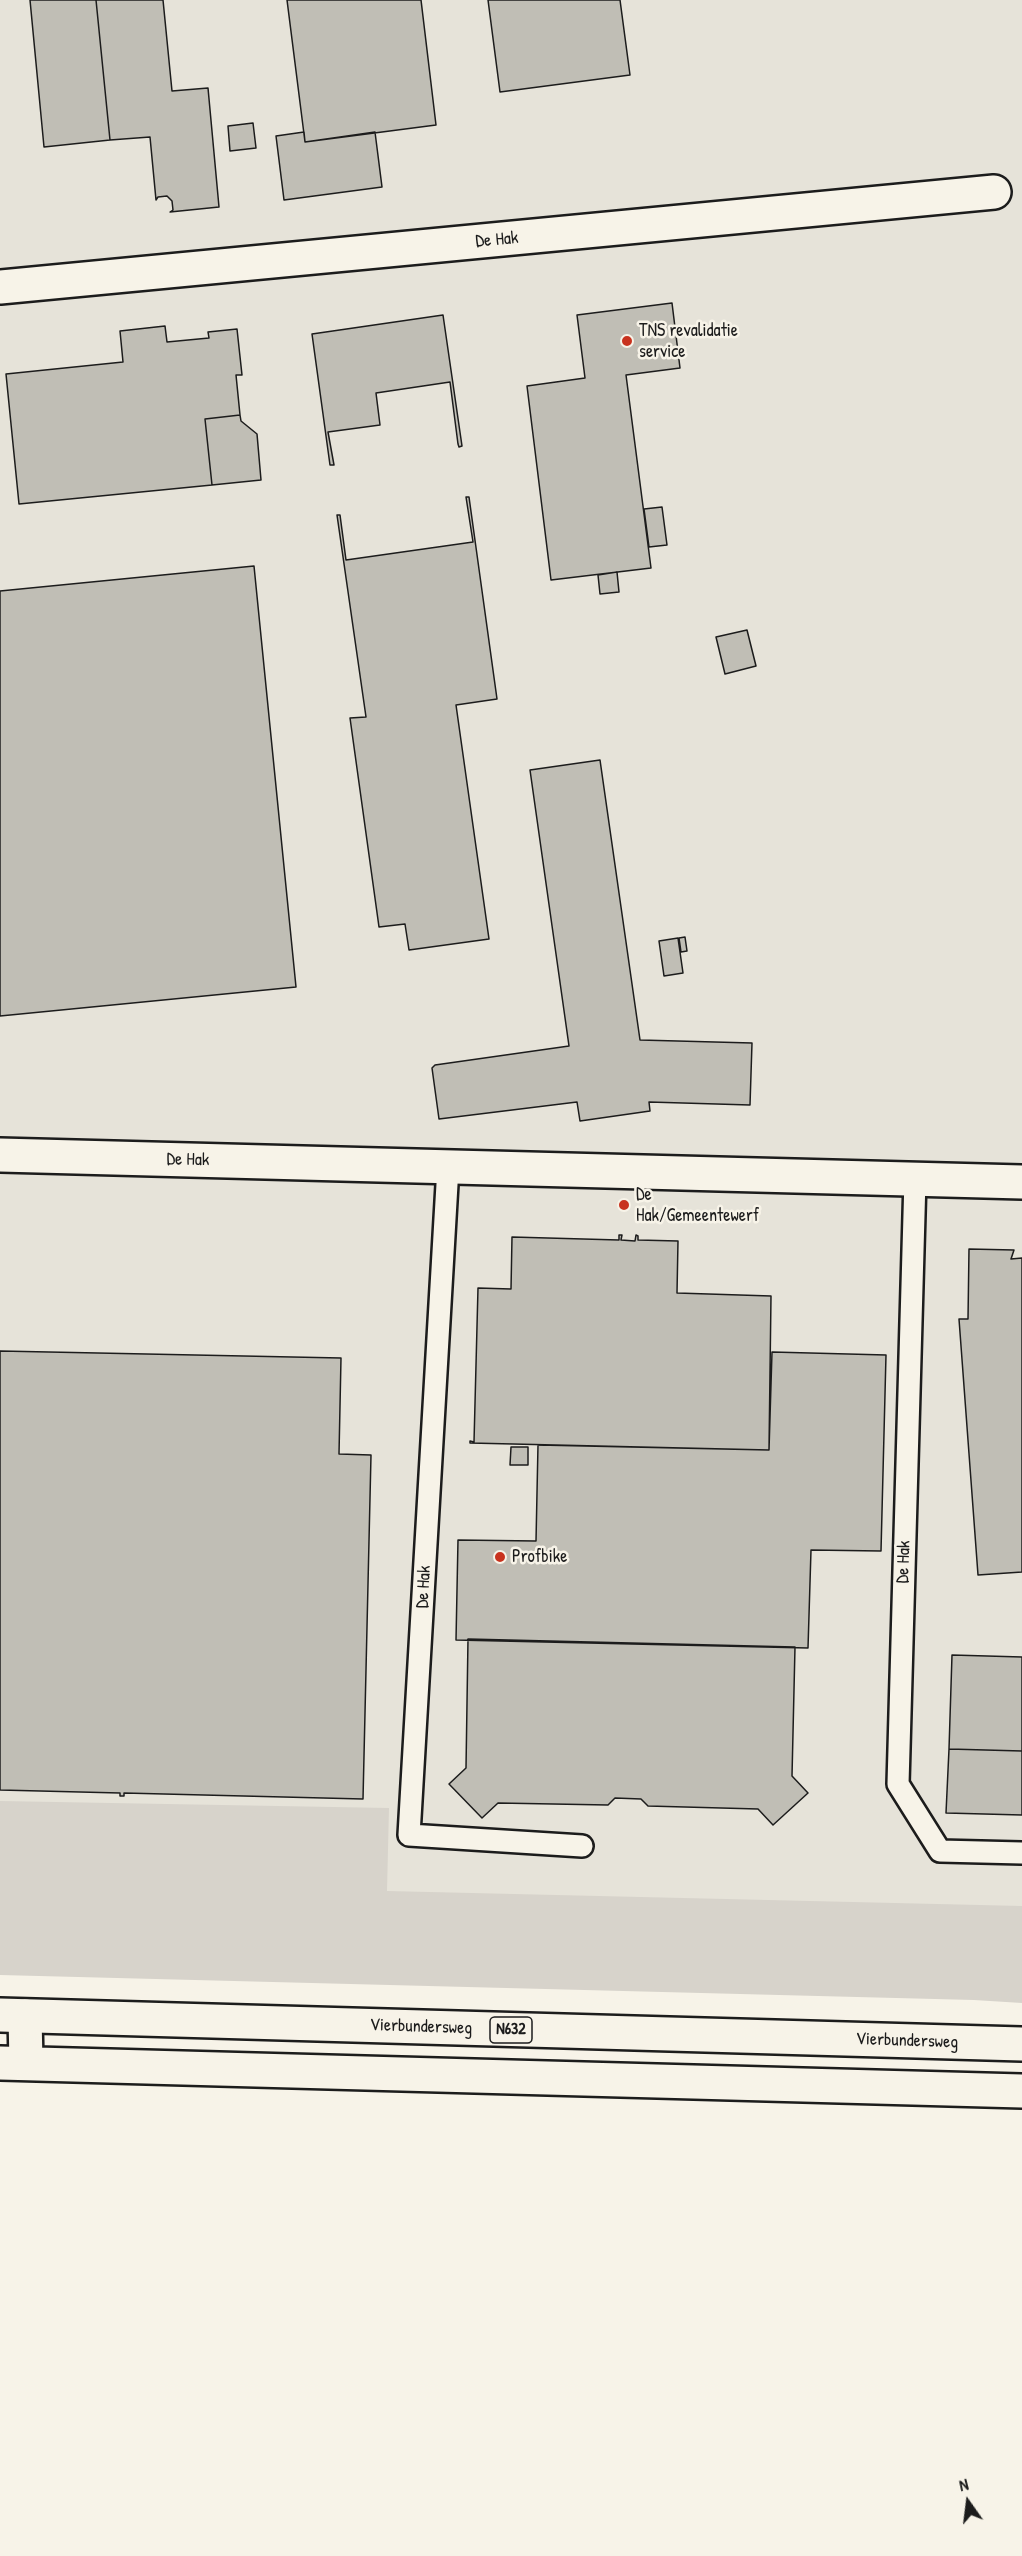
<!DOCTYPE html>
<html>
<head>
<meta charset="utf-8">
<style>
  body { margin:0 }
  #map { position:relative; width:1022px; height:2556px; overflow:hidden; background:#f7f3e8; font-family:"Patrick Hand",sans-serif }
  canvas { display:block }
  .north { position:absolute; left:938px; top:2472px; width:60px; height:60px; -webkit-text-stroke:4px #f7f3e8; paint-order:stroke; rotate:346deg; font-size:16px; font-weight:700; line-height:24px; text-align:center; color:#1c1c1c }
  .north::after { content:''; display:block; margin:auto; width:21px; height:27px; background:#1c1c1c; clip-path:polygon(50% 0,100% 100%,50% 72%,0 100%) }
</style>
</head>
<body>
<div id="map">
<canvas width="1022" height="2556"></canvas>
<div class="north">N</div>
</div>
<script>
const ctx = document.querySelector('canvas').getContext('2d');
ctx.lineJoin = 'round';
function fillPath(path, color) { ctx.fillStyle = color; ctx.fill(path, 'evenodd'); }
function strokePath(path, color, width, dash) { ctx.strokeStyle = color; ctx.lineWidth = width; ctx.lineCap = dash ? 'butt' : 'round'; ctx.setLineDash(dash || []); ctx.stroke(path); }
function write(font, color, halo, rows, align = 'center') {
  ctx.font = font + ' "Patrick Hand",sans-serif'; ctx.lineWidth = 5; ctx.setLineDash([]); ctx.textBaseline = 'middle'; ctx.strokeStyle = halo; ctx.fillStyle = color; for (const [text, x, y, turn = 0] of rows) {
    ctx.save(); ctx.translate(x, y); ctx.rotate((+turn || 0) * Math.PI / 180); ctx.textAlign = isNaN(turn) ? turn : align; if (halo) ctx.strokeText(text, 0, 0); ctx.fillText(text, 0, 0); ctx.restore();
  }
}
fillPath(new Path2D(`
  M0,0H1022V1997L0,1942Z`), '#e6e3d9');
fillPath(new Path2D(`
  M0,1801L389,1808L387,1891L1022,1906V2003L974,2000L0,1975Z`), '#d7d3cb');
const building = new Path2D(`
  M30,0H96L110,140L44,147Z
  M96,0H163L172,91L208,88L219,207L170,212L173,210L172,201L167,196L158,197L156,200L150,137L110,140Z
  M287,0H421L436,125L305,142Z
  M488,0H620L630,75L500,92Z
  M253,123L256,148L230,151L228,126Z
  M304,132L305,142L375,132L382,187L284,200L276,136Z
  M672,303L680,368L626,375L651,568L551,580L527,386L585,378L577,315Z
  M443,315L462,446L459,447L458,444L450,382L376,393L380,425L328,432L334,465H330L312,334Z
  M165,326L167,342L209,338L208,332L237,329L242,375H236L240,415L205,419L212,485L19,504L6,374L123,362L120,331Z
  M240,415L241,421L257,434L261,480L212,485L205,419Z
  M466,497H469L497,699L456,705L489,939L409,950L405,924L379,927L350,718L366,717L337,515H340L346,560L473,542Z
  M662,507L667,545L649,547L644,509Z
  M254,566L296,987L0,1016V591Z
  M617,572L619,592L600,594L598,575Z
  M747,630L756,666L725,674L716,637Z
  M600,760L640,1040L752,1043L750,1105L649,1102L650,1111L580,1121L577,1102L439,1119L432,1068L435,1065L569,1046L530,770Z
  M685,937L687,951L681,952L679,938Z
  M678,938L683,973L664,976L659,941Z
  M619,1235H622L621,1240L635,1241L636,1235L638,1236V1240L678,1241L677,1293L771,1296L769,1450L470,1443V1441L474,1442L478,1288L511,1289L512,1237L619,1240Z
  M969,1249L1014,1250L1011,1259L1022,1258V1572L978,1575L959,1319H968Z
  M0,1351L341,1358L339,1454L371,1455L363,1799L124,1793V1796H120V1793L0,1790Z
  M772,1352L886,1355L881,1551L811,1550L808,1648L456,1640L458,1540L536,1541L538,1445L769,1450Z
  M511,1447H528V1465H510Z
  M468,1639L795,1647L792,1776L808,1793L773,1825L758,1809L648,1806L641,1799L615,1798L608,1805L498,1803L482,1818L449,1784L466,1768Z
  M952,1655L1022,1657V1751L949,1749Z
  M949,1749L1022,1751V1815L946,1813Z`);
fillPath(building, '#c0beb5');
strokePath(building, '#1c1c1c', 1.5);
const service = new Path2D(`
  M448,1167L409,1835L582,1846
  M915,1179L898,1784L940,1851L1022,1853`);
const minor = new Path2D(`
  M0,287L994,192
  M0,1155L1022,1182
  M25,2016L26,2063
  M0,2063L1022,2091`);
const primary = new Path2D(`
  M0,2015L1022,2044`);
strokePath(service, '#1c1c1c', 26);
strokePath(minor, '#1c1c1c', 38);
strokePath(primary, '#1c1c1c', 38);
strokePath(service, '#f7f3e8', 21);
strokePath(minor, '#f7f3e8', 33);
strokePath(primary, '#f7f3e8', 33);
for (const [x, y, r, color] of [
  [627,341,6,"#c8321e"],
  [624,1205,6,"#c8321e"],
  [500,1557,6,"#c8321e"]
]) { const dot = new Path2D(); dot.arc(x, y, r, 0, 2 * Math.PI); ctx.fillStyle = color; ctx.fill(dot); strokePath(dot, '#f7f3e8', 2); }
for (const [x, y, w] of [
  [511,2030,42]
]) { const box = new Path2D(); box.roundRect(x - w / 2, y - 13, w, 26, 4.5); ctx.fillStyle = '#f7f3e8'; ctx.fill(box); strokePath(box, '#1c1c1c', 1.5); }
write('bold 16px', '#1c1c1c', null, [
  ["N632",511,2030]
]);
write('18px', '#1c1c1c', '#f7f3e8', [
  ["De Hak",497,240,-5],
  ["De Hak",188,1160,1],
  ["De Hak",904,1562,-88],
  ["De Hak",424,1587,-87],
  ["Vierbundersweg",421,2027,2],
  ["Vierbundersweg",907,2041,2]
]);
write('18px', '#1c1c1c', '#f7f3e8', [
  ["TNS revalidatie",639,331],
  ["service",639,352],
  ["De",636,1195],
  ["Hak/Gemeentewerf",636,1216],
  ["Profbike",512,1557]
], 'left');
</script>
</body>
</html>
